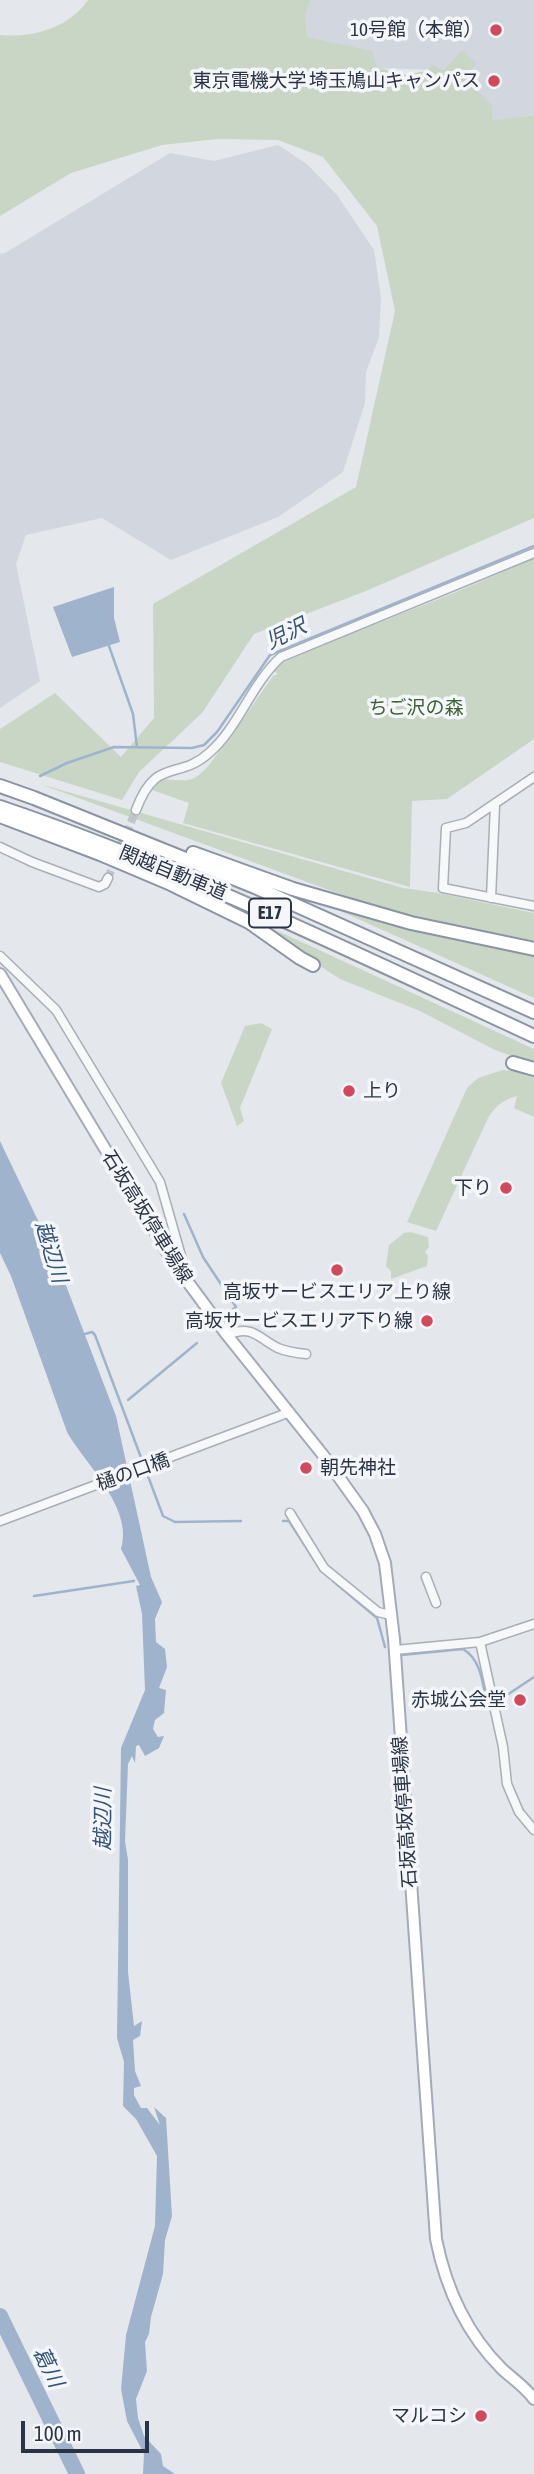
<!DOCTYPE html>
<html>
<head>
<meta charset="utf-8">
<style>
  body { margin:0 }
  #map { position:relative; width:534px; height:2474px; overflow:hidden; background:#e4e7ec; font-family:"Asap Condensed",sans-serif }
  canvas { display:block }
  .scale { position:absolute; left:21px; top:2421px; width:128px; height:32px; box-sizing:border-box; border:4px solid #2b3445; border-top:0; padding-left:9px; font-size:21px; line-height:24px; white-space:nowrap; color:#2b3445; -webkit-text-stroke:5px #f4f6f9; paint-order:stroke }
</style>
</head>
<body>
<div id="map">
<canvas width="534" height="2474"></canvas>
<div class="scale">100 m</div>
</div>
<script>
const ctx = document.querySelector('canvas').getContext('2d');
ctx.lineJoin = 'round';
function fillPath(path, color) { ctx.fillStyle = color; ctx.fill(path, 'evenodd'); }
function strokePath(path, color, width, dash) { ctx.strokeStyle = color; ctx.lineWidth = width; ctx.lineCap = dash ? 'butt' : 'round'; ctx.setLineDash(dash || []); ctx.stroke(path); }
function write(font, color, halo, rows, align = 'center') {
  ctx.font = font + ' "Asap Condensed","Noto Sans JP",sans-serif'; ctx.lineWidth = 7; ctx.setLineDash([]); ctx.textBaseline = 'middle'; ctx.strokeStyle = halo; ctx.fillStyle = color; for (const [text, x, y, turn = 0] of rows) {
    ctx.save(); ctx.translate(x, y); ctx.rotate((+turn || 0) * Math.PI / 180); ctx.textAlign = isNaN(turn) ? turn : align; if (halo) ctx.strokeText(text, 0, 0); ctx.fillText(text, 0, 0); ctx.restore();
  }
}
fillPath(new Path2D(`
  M297,0H534V174L439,70L375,68L308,52Z
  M278,145L307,164L337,195L374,250L381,298L379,337L366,372L365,403L343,472L278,517L171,560L102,518L26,535L16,564L40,681L0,708V254L5,253L170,153L214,161Z`), '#d2d6de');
fillPath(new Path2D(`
  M88,0H310L305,17L307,37L372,51L377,67L403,75L427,71L432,64L443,71L462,50L477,64L468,71L464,78L492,105L493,120L534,116V518L366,591L254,634L202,713L139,772L122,800L0,762V729L55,693L121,757L154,718L153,604L356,487L395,311L377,226L323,157L278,140L218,139L162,145L71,173L0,216V35C34,38 68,28 88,0Z
  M534,557V739L447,799L412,801L410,887L183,823L189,803L152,790L149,792L159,779C169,779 183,782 192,779C208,774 230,734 240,719H243L273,676L278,674L272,670C297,650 330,642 360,630C418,607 478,585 534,557Z
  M40,784L403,888L438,893L534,913V943L432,921L359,901Z
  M327,905L394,926L534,956V998Z
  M256,921L534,1049V1064L495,1050L420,1011L340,979L314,962L296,946Z
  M261,1023L272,1029L240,1108L244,1121L237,1126L221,1083L245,1026Z
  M503,1070L513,1071L534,1078V1117L514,1108L517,1096C503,1100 496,1105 488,1118L436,1231L407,1222L467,1088L478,1078Z
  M410,1232L428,1237L429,1247L425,1252L428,1256L427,1266L391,1279V1271L386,1266L389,1245L404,1233Z`), '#c9d6c5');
fillPath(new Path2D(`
  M114,587V618L120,642L72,657L53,607Z
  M0,1141L54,1254L116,1416L151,1577L162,1602L155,1619L156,1642L165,1649L167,1667L159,1688L166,1690L164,1713L155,1720L153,1729L158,1737L164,1736L159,1748L145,1756L139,1745L136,1746L135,1763L132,1756L128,1764L125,1841L128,1860V1972L134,2026L142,2021L140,2036L133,2040L135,2071L141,2086L134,2088V2095L141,2108H147L160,2125L154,2107L166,2118L172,2216L165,2240L163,2274L151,2317L149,2334L145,2342L147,2371L136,2399L138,2418L144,2436L161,2454L163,2466L175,2474H143L144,2454L127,2421L121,2389L126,2335L155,2226L157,2156L136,2119L123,2106L124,2062L117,2038L121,1748L145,1690L142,1614L136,1586L140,1585L121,1549C134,1508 85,1464 67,1432L11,1276L0,1253Z`), '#9fb4cc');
strokePath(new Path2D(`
  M109,646L133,714L137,747
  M40,776L67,763L114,747L192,748L204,745L217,732L270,655L534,546
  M184,1214L203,1257L236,1307L232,1310
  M85,1334L92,1332L95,1335L163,1516L175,1522L241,1521
  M128,1400L197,1343
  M283,1521H289L320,1569
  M333,1581L377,1618L385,1647
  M34,1596L134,1581
  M402,1655L463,1649C482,1660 483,1686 487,1705L501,1699L534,1677`), '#9fb4cc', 2.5);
strokePath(new Path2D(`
  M0,2316L77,2474`), '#9fb4cc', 16);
strokePath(new Path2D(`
  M108,878L136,810`), '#bfc3cb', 8, [8, 4]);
const minor = new Path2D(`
  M534,777L466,823L446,828L443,888L534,906
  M136,810C156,756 178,781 209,753C239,727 251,684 281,657L534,553
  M0,847L32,862L99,887L105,884L108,878
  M491,898L495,805
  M0,956L56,1010L160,1182L187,1277
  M227,1335C253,1324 258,1338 278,1348C287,1352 296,1353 306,1354
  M290,1513L324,1568L378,1612L391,1615
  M0,1521L290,1412
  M426,1577L436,1603
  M480,1642L534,1624
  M395,1650L480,1642L503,1747L507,1784L519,1812L534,1830`);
const major = new Path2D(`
  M0,974L173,1262L227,1335L323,1455L363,1511L375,1534L385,1563L394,1639L436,2239C446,2289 466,2333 502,2369C513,2379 525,2387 534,2399`);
const highway = new Path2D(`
  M0,786L34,798L255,887L534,1012
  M0,807C184,869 358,955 534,1036
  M0,816L100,854L171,884L249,922L300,958L313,965
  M193,853L293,889L411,923L534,949
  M513,1063L534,1069`);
strokePath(minor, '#a9aeb7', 11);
strokePath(major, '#a3abb8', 14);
strokePath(highway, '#8b94a3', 16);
strokePath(minor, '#f7f8fa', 8);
strokePath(major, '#fff', 10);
strokePath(highway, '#fff', 12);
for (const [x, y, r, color] of [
  [496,30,7,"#d1495b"],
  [494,81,7,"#d1495b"],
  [349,1091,7,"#d1495b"],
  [506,1188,7,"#d1495b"],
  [337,1270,7,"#d1495b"],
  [427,1321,7,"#d1495b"],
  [306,1468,7,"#d1495b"],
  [520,1700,7,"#d1495b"],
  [481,2416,7,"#d1495b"]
]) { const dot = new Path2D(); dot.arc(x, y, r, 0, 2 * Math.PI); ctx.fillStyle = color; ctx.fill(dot); strokePath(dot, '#f4f6f9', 2.5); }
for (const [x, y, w] of [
  [270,913,42]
]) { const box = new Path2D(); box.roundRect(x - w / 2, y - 14.5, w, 29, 5); ctx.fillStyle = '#f4f6f9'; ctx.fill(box); strokePath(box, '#2b3445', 2); }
write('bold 18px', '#2b3445', null, [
  ["E17",270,913]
]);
write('19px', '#2b3445', '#f4f6f9', [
  ["10号館（本館）",482,30],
  ["東京電機大学 埼玉鳩山キャンパス",480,81],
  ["上り",363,1091,"left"],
  ["下り",492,1188],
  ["高坂サービスエリア上り線",337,1292,"center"],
  ["高坂サービスエリア下り線",413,1321],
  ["朝先神社",320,1468,"left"],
  ["赤城公会堂",506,1700],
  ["マルコシ",467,2416]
], 'right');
write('19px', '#3f6138', '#f4f6f9', [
  ["ちご沢の森",416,708]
]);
write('19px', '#2b3445', '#f4f6f9', [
  ["関越自動車道",173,873,22],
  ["石坂高坂停車場線",147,1217,58],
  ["樋の口橋",133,1472,-20],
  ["石坂高坂停車場線",405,1812,-94]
]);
write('italic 21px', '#34527a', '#f4f6f9', [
  ["児沢",286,634,-26],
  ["越辺川",51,1252,73],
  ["越辺川",103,1819,-90],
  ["葛川",48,2367,64]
]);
</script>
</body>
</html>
